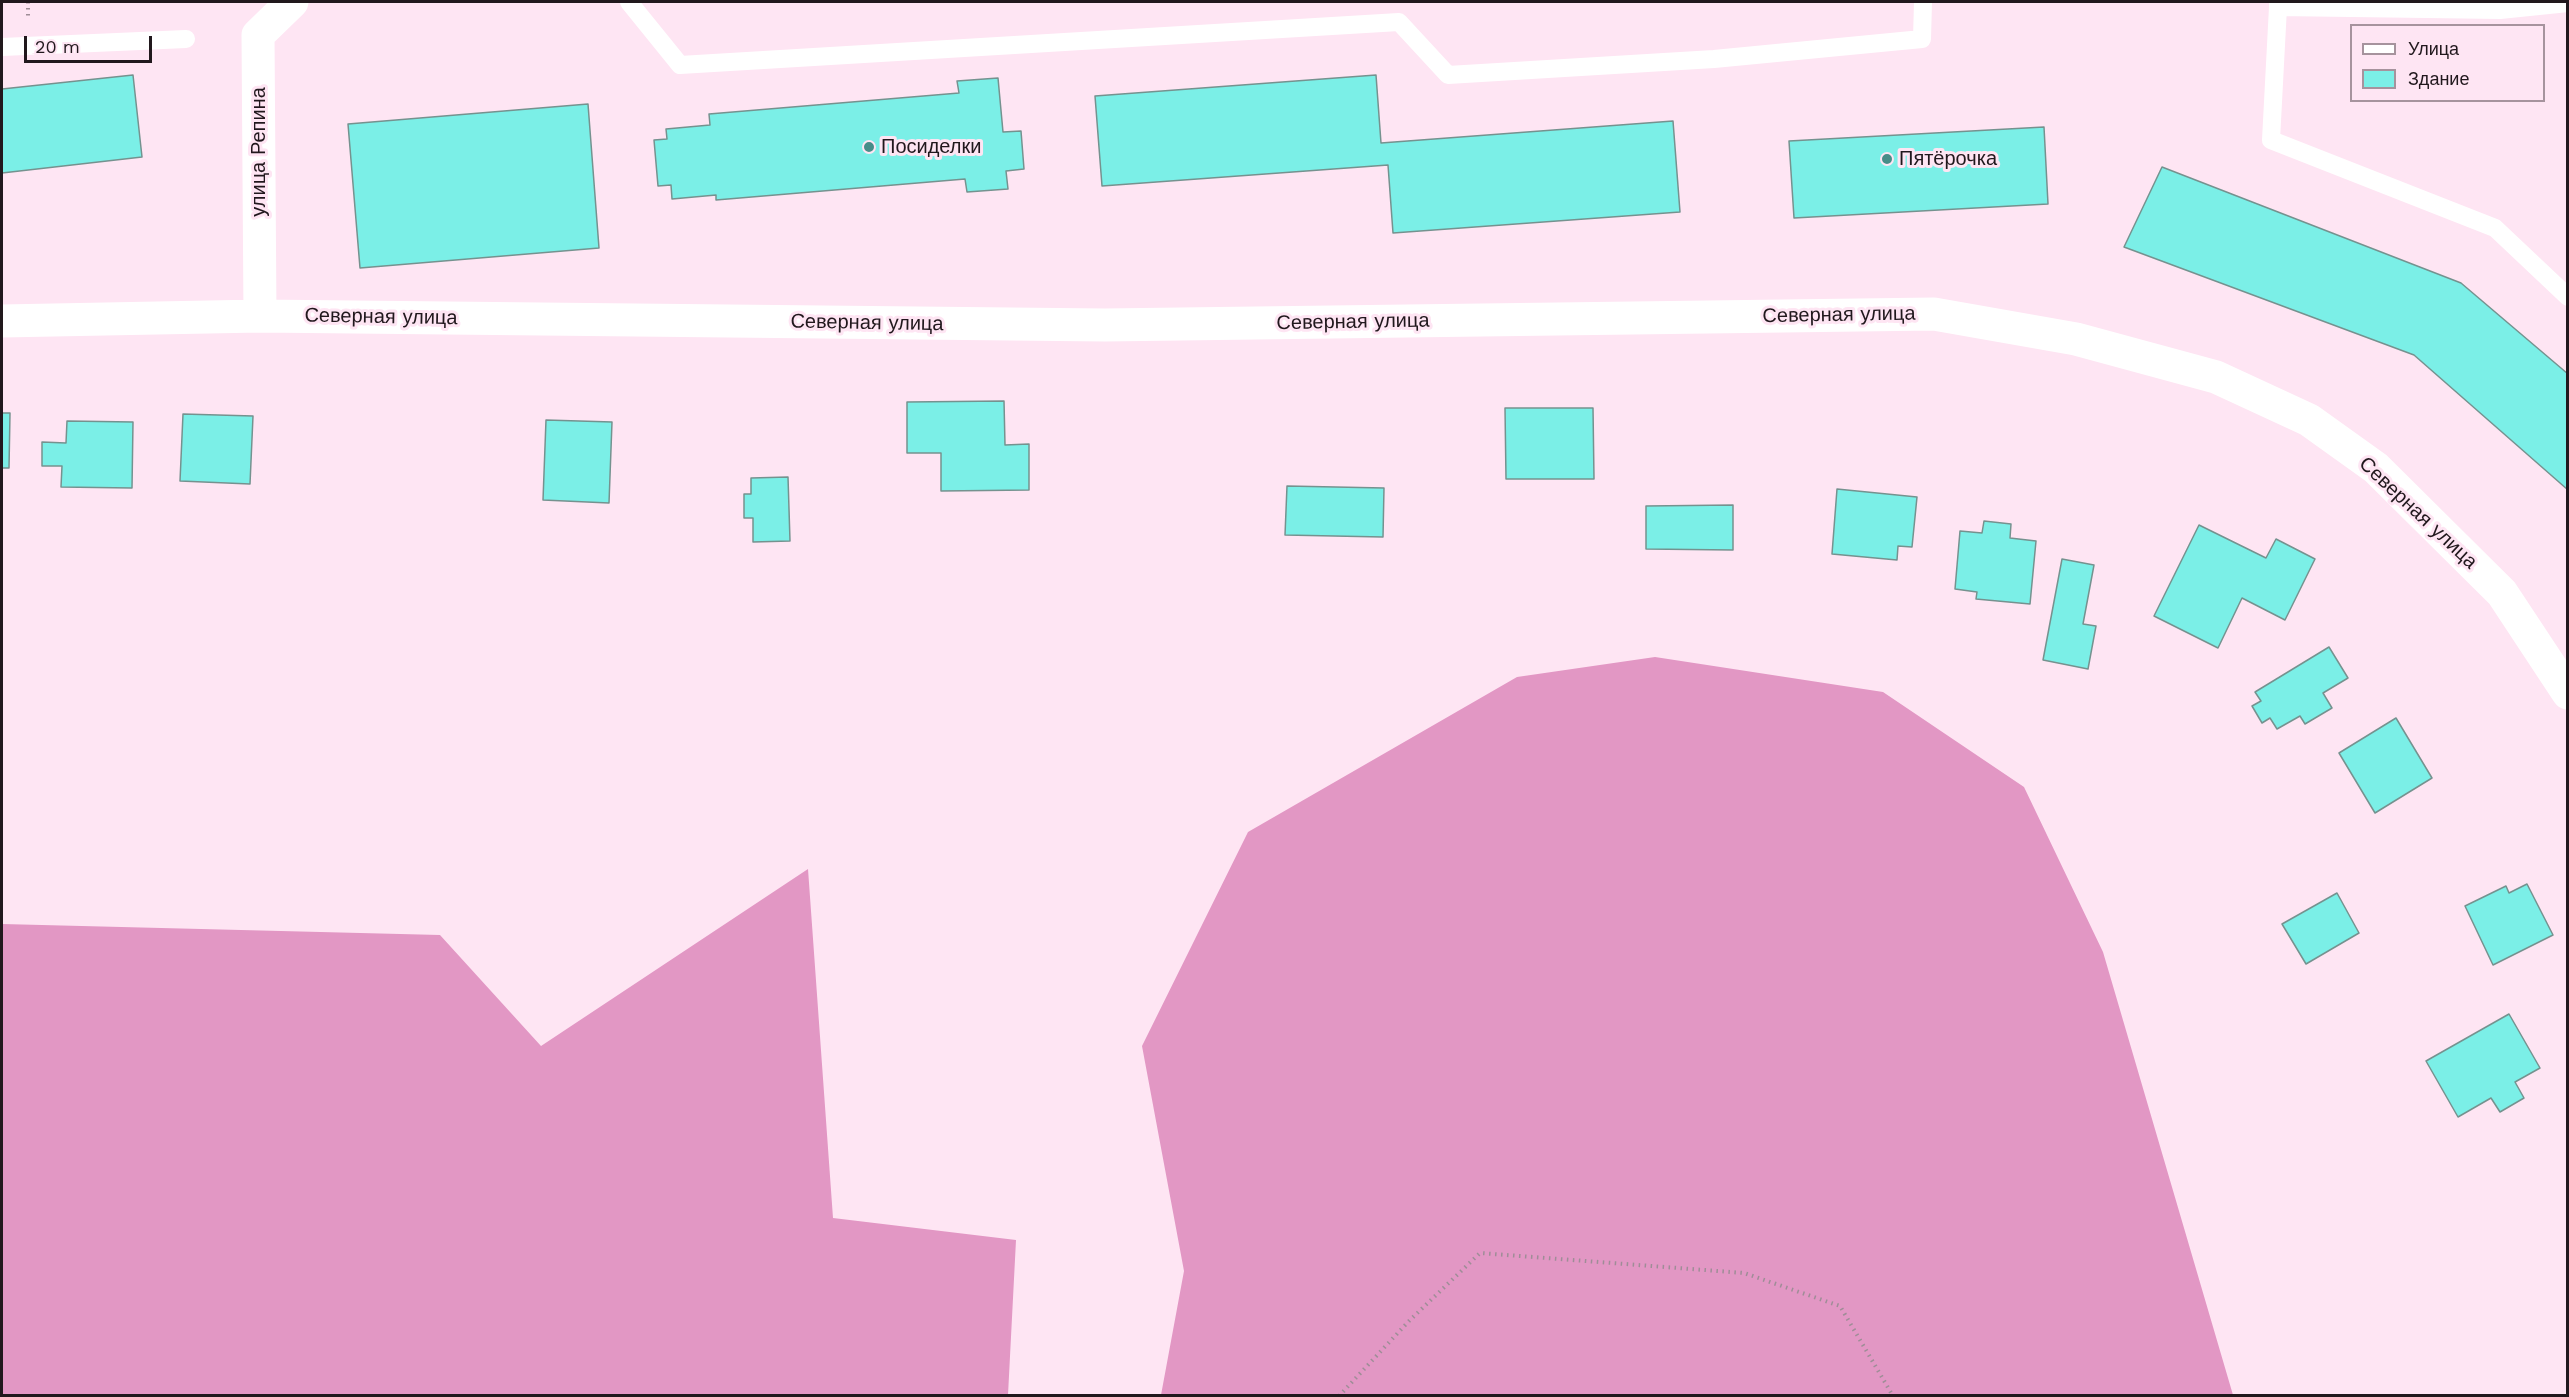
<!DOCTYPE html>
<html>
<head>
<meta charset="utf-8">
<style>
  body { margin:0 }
  #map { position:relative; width:2569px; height:1397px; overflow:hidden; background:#fee5f3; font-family:"Work Sans",sans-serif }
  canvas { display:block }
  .frame { position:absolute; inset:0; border:3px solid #21181d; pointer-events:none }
  .legend { position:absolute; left:2350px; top:24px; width:195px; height:78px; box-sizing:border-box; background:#fee5f3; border:2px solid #a6939d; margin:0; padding:8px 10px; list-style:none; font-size:18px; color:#21181d }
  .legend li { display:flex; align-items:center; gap:12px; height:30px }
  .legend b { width:30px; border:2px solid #a6939d }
  .scale { position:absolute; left:24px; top:36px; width:128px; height:27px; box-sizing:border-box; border:3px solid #21181d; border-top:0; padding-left:8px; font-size:18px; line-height:21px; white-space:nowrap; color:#21181d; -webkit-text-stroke:4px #fee5f3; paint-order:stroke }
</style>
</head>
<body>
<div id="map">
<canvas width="2569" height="1397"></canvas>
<div class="frame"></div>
<ul class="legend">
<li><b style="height:8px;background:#fff"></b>Улица</li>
<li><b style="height:16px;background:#7befe7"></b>Здание</li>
</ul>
<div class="scale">20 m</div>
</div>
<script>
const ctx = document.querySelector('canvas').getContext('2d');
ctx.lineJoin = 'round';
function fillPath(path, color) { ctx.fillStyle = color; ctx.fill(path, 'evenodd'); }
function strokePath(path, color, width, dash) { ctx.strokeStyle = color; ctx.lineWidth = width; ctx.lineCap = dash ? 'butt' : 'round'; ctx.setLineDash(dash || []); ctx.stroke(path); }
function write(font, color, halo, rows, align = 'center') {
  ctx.font = font + ' "Work Sans",sans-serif'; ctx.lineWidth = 6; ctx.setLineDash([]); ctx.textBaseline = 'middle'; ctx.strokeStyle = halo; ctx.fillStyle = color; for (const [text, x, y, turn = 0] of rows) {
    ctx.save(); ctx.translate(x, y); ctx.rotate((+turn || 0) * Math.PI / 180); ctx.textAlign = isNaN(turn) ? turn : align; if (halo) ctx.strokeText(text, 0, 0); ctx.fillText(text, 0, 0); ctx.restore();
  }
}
fillPath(new Path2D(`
  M1655,657L1883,692L2024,787L2103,952L2233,1395H1161L1184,1271L1142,1046L1248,832L1517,677Z
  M808,869L833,1218L1016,1240L1008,1395H2V924L440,935L541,1046Z`), '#e297c4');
const building = new Path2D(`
  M133,75L142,157L2,173V89Z
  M1376,75L1381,143L1673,121L1680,212L1393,233L1388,165L1102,186L1095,96Z
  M998,78L1003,132L1021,131L1024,169L1006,171L1008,189L967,192L965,179L716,200V195L672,199L671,185L658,186L654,140L667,139L666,129L710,125L709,114L959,93L957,81Z
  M588,104L599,248L360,268L348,124Z
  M2044,127L2048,204L1794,218L1789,141Z
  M2162,167L2461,283L2568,374V490L2414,355L2124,247Z
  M1004,401L1005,445L1029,444V490L941,491V453H907V402Z
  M1505,408H1593L1594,479H1506Z
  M2,413H10L9,468H2Z
  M183,414L253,416L250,484L180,481Z
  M546,420L612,422L609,503L543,500Z
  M67,421L133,422L132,488L61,487L62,466H42V442L66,443Z
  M788,477L790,541L753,542V518H744V494H751V478Z
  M1287,486L1384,488L1383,537L1285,535Z
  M1837,489L1917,497L1912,547L1898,546L1897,560L1832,554Z
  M1733,505V550L1646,549V506Z
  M1984,521L2011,524L2010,538L2036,541L2030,604L1976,599L1977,592L1955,589L1960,531L1982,533Z
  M2199,525L2266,558L2276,539L2315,559L2285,620L2242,598L2218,648L2154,616Z
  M2062,559L2094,565L2083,624L2096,626L2088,669L2043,660Z
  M2329,647L2348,678L2323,693L2332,708L2305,724L2300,716L2277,729L2270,718L2262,723L2252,706L2261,701L2255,692Z
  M2396,718L2432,778L2375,813L2339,753Z
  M2527,884L2553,935L2493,965L2465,906L2506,886L2509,893Z
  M2337,893L2359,933L2306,964L2282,924Z
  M2509,1014L2540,1068L2515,1082L2524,1098L2500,1112L2491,1098L2458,1117L2426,1061Z`);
fillPath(building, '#7befe7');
strokePath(building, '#75928f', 1.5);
strokePath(new Path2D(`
  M28,2V16
  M1339,1396L1409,1321L1480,1253L1744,1273L1840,1306L1893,1396`), '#9f8d97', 4, [1.5, 4.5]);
strokePath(new Path2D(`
  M629,2L680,65L1399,22L1448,75L1714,59L1922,39L1923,2
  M2278,2V7L2500,10L2568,3
  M2278,7L2271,140L2495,228L2568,297
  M2,47L186,39`), '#fff', 18);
strokePath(new Path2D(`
  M260,316L258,35L292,2
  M2,321L260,316L1105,325L1934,314L2076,339L2216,377L2309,420L2376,468L2502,593L2568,693`), '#fff', 33);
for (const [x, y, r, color] of [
  [869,147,6,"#468d88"],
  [1887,159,6,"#468d88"]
]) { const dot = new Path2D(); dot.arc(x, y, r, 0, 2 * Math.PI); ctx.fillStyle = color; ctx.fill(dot); strokePath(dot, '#fee5f3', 2); }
write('20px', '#21181d', '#fee5f3', [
  ["Посиделки",881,147],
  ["Пятёрочка",1899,159]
], 'left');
write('20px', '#21181d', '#fee5f3', [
  ["улица Репина",259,152,-90],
  ["Северная улица",1839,315,-1],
  ["Северная улица",381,317,1],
  ["Северная улица",1353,322,-1],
  ["Северная улица",867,323,1],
  ["Северная улица",2418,513,43]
]);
</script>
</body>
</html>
